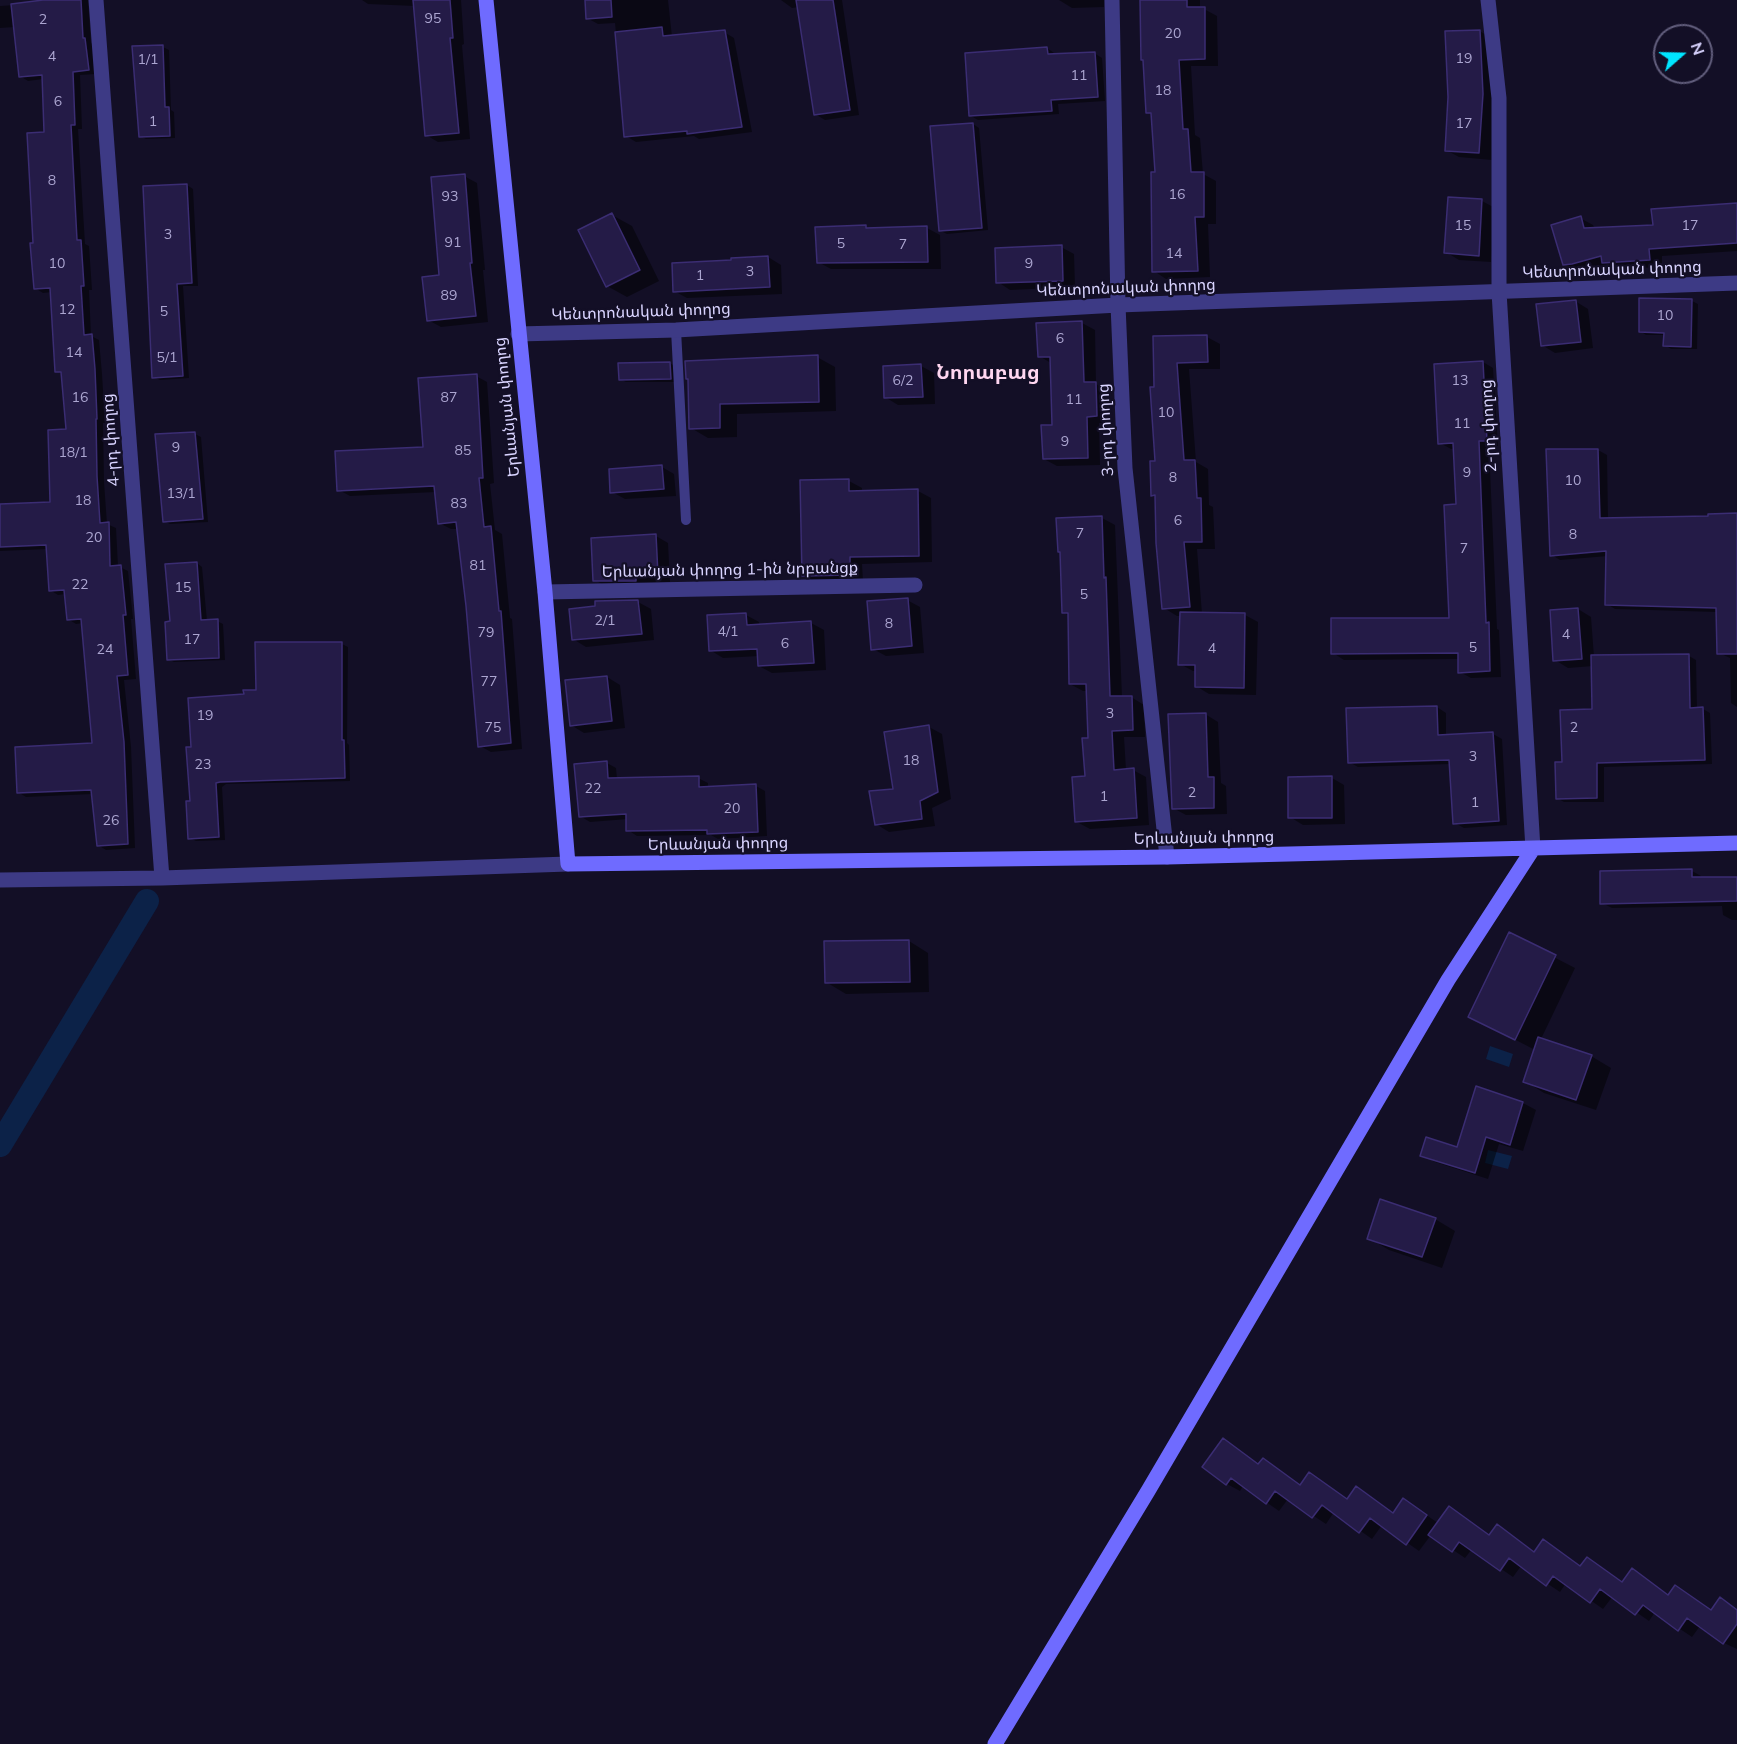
<!DOCTYPE html>
<html>
<head>
<meta charset="utf-8">
<style>
  body { margin:0 }
  #map { position:relative; width:1737px; height:1744px; overflow:hidden; background:#130f26; font-family:Mulish,sans-serif }
  canvas { display:block }
  .north { position:absolute; left:1653px; top:24px; width:60px; height:60px; box-sizing:border-box; background:#130f26; border:2px solid #625e7d; border-radius:50%; rotate:70deg; font-size:16px; font-weight:700; line-height:24px; text-align:center; color:#d9d4ff }
  .north::after { content:''; display:block; margin:auto; width:21px; height:27px; background:#00e5ff; clip-path:polygon(50% 0,100% 100%,50% 72%,0 100%) }
</style>
</head>
<body>
<div id="map">
<canvas width="1737" height="1744"></canvas>
<div class="north">N</div>
</div>
<script>
const ctx = document.querySelector('canvas').getContext('2d');
ctx.lineJoin = 'round';
function fillPath(path, color) { ctx.fillStyle = color; ctx.fill(path, 'evenodd'); }
function strokePath(path, color, width, dash) { ctx.strokeStyle = color; ctx.lineWidth = width; ctx.lineCap = dash ? 'butt' : 'round'; ctx.setLineDash(dash || []); ctx.stroke(path); }
function write(font, color, halo, rows, align = 'center') {
  ctx.font = font + ' Mulish,"Noto Sans Armenian",sans-serif'; ctx.lineWidth = 4.5; ctx.setLineDash([]); ctx.textBaseline = 'middle'; ctx.strokeStyle = halo; ctx.fillStyle = color; for (const [text, x, y, turn = 0] of rows) {
    ctx.save(); ctx.translate(x, y); ctx.rotate((+turn || 0) * Math.PI / 180); ctx.textAlign = isNaN(turn) ? turn : align; if (halo) ctx.strokeText(text, 0, 0); ctx.fillText(text, 0, 0); ctx.restore();
  }
}
fillPath(new Path2D(`
  M1490,1046L1513,1054L1509,1067L1486,1059Z
  M1488,1150L1512,1156L1508,1169L1485,1163Z`), '#0c2248');
fillPath(new Path2D(`
  M44,0H88L91,43L93,44L96,74L80,75L82,129H78L85,244L89,246L92,290H89L91,336L99,340L102,374L105,423H103L104,482L107,524L116,528L118,566L128,571L133,619H131L136,679L124,680L131,747L135,848L106,850L98,845L93,794L26,797L18,792L93,744L83,623L76,624L68,619L66,594L58,595L50,590L48,549L0,551V506L52,503L67,431L63,375L57,371L52,292L43,293L35,288V244L45,134L43,79L28,81L20,76L15,27L0,28V6L44,3Z
  M362,0H461L464,44L462,45L470,139L438,142L426,135L415,6L368,4Z
  M586,0H668L672,37L724,32L734,38L752,132L699,139L694,136L636,142L626,136L615,23L598,24L587,18Z
  M781,0H842L859,115L825,120L815,114L799,7L792,8Z
  M1059,0H1104V7L1072,8Z
  M1143,0H1200V9H1204L1217,16L1218,66H1191L1195,135L1200,138L1203,174L1216,181V224H1208L1210,277L1166,279L1154,271L1156,174L1152,115L1148,112Z
  M1480,31L1492,39V160L1459,157L1446,150Z
  M163,47L169,50L171,110L174,112L175,138L146,139L140,136Z
  M1047,48L1054,53L1055,56L1094,53L1102,58L1105,101L1058,104L1059,114L978,120L971,116Z
  M973,124L979,128L988,230L947,234L941,231Z
  M464,176L477,183L485,270H483L488,322L441,327L428,320L441,276Z
  M187,185L193,189L198,286H183L189,378L160,380L154,377Z
  M1482,201L1495,208L1491,262L1459,260L1446,252Z
  M1737,204V251L1662,256V267L1616,269L1608,264L1578,271L1564,264L1580,218L1593,225L1595,229L1654,226Z
  M612,215L632,226L659,281L627,297L607,286Z
  M865,227L870,230L927,228L940,235L941,269H831L818,262Z
  M1061,247L1074,254L1075,287L1010,290L998,282Z
  M768,257L781,265L782,294L687,298L674,291Z
  M1575,301L1588,309L1593,348L1555,353L1542,345Z
  M1692,301L1698,304L1697,349H1671L1665,345V335H1646L1640,331Z
  M1082,323L1095,330L1096,384L1109,391V423H1099L1100,465L1057,466L1044,459L1053,426L1051,363L1039,356Z
  M1154,337H1207L1220,344V369H1189L1196,462L1208,469L1209,505L1213,507L1215,549H1197L1202,614L1245,615L1258,622L1256,695L1209,694L1196,686L1197,671H1193L1180,664L1181,616H1177L1164,608L1156,497L1152,495L1157,463Z
  M817,357L835,367L836,411L737,414V437L708,438L691,428L689,379Z
  M1483,362L1493,368L1498,446L1489,447L1497,629L1499,630L1501,677L1471,678L1460,672L1459,659L1344,660L1333,653L1450,619L1458,506L1455,449H1451L1440,443Z
  M670,363L676,367L677,382H626L620,379Z
  M921,366L934,373L935,404L898,405L885,397Z
  M476,376L487,382L494,483L490,484L495,530L502,534L510,618L512,619L522,749L491,752L480,746L467,606L458,529H451L439,523L436,492L350,496L339,490L425,448Z
  M195,434L201,437L208,522L170,524L164,521Z
  M1598,450L1607,455L1608,519L1710,518L1737,515V707L1731,703L1730,658L1719,653L1717,612L1615,609L1607,604L1608,556L1560,560L1552,555Z
  M662,467L674,474L676,496L625,499L612,492Z
  M849,481L862,488V492L918,491L931,498L932,562L862,564L863,582L816,583L804,575Z
  M1102,518L1115,525L1122,697H1131L1144,705L1145,737H1124L1126,770H1133L1146,777L1149,825L1090,829L1077,822L1087,777L1089,739L1088,691H1083L1070,684L1069,616L1063,612Z
  M656,536L668,543L670,582L608,588L595,580Z
  M197,563L202,567L207,621H217L223,624L225,660L174,662L168,659L171,623Z
  M907,600L920,607L924,653L886,656L873,649Z
  M638,602L651,609L654,640L586,647L573,639Z
  M1578,609L1591,617L1594,657L1689,656L1696,660L1697,709H1703L1710,713L1712,764L1604,767V802H1564L1557,798L1564,764L1593,710V666L1568,668L1555,660Z
  M746,615L759,622V625L811,623L824,630L826,670L772,673L759,666V656L723,658L710,650Z
  M342,644L348,647L347,743L349,745L350,781L226,784L222,787L225,840L196,841L190,838L193,748L245,696L258,691Z
  M607,677L620,685L625,728L584,733L571,725Z
  M1437,707L1446,713V736L1493,734L1502,739L1507,825L1464,828L1455,823L1450,764L1358,767L1349,762Z
  M1205,714L1218,722L1221,783L1226,786L1227,814L1186,815L1173,808Z
  M929,727L942,734L951,799L932,808L935,826L889,832L876,824Z
  M607,763L616,768L617,779L698,778L708,783V788L756,786L765,791L767,836L718,839L711,835L637,836L628,830V819L590,822L580,816Z
  M1332,778L1344,785L1345,824L1303,825L1290,817Z
  M1692,871L1701,876L1702,879L1737,878V920H1732L1723,915L1722,906L1612,908L1602,903Z
  M1509,934L1575,968L1541,1039L1591,1056L1611,1068L1596,1110L1544,1093L1525,1081L1535,1050L1470,1016Z
  M909,941L928,953L929,992L846,994L826,982Z
  M1477,1088L1523,1103L1536,1110L1523,1151L1499,1144L1488,1179L1435,1162L1422,1155L1458,1149Z
  M1435,1219L1455,1231L1442,1268L1389,1250L1369,1238Z
  M1224,1440L1260,1465L1263,1460L1301,1486L1310,1474L1348,1500L1356,1488L1394,1514L1416,1508L1438,1523L1449,1508L1490,1536L1510,1534L1536,1553L1544,1541L1582,1567L1587,1559L1624,1583L1633,1570L1669,1595L1676,1587L1712,1611L1720,1599L1737,1610V1649L1724,1643L1700,1626L1692,1637L1655,1612L1649,1621L1613,1596L1603,1609L1566,1583L1560,1592L1521,1566L1513,1577L1472,1549L1465,1558L1431,1535L1419,1551L1382,1525L1372,1539L1334,1512L1326,1524L1288,1499L1279,1511L1243,1486L1240,1491L1227,1484Z`), '#0007');
strokePath(new Path2D(`
  M0,1145L147,901`), '#0c2248', 24);
const building = new Path2D(`
  M43,0H81L83,38H85L89,70L73,72L75,125H71L77,240H81L84,286H81L84,335L92,334L95,369L97,419H96L97,476L100,523L109,522L110,566L121,565L126,615H123L128,675L117,676L124,742L128,844L97,846L91,790L17,793L15,747L92,743L81,619L67,620L64,590L49,591L46,545L0,547V504L50,502L48,430L66,429L61,372H55L50,288L34,289L30,243H33L27,133L44,132L42,75L19,77L11,4Z
  M413,0H450L453,38H450L459,133L425,136Z
  M585,0H611L612,17L586,19Z
  M796,0H833L850,110L814,115Z
  M1140,0H1187V7H1205V59L1179,60L1183,129H1188L1191,172H1204V217H1195L1198,271L1152,272L1151,172H1155L1151,113H1146L1143,60H1141Z
  M662,27L663,36L725,30L742,127L687,134V131L624,137L615,32Z
  M1480,30L1483,94L1479,153L1445,151L1448,97L1445,31Z
  M163,45L165,107H169L170,136L139,137L132,46Z
  M1047,47L1048,54L1095,52L1098,97L1051,100L1052,111L969,116L965,53Z
  M973,123L982,228L939,231L930,126Z
  M465,174L472,263H470L476,316L427,321L422,277L439,275L431,177Z
  M187,184L192,283L177,284L183,376L152,378L143,186Z
  M1448,197L1482,199L1479,256L1444,253Z
  M1737,203V243L1649,249L1650,260L1602,263L1601,256L1572,264L1563,265L1551,225L1581,216L1584,228L1653,225L1651,209Z
  M612,213L640,270L606,287L578,230Z
  M866,225V228L927,226L928,262L817,263L815,227Z
  M1062,245L1063,281L996,283L995,248Z
  M768,256L770,287L673,292L672,263L731,260V258Z
  M1639,298L1692,299L1691,347L1663,346L1664,333L1639,332Z
  M1576,300L1581,342L1541,346L1536,304Z
  M1082,321L1084,382H1096L1097,416L1087,417L1088,458L1043,459L1041,425H1052L1050,357H1038L1036,323Z
  M1207,335L1208,362L1177,363L1184,460H1195L1197,498H1201L1202,542H1184L1190,607L1162,609L1156,543L1155,495L1151,496L1150,461H1155L1150,387H1154L1153,336Z
  M818,355L819,402L720,404V428L689,429L688,379H686L685,361Z
  M1483,361L1487,441H1479L1486,623L1489,622L1490,671L1458,673V653L1331,654V618H1449L1444,505L1456,504L1453,443L1438,444L1434,364Z
  M670,362L671,379L619,380L618,363Z
  M921,364L923,397L884,398L883,366Z
  M477,374L483,478H479L484,527L491,526L499,611H501L511,743L478,747L466,606L456,522L438,524L434,486L337,491L335,451L423,447L418,378Z
  M195,432L203,519L163,522L155,434Z
  M1546,449H1598L1600,518L1708,516V514L1737,513V654H1717L1716,608L1605,605L1606,551L1550,556Z
  M662,465L664,489L610,493L609,469Z
  M849,479V491L918,489L919,556L850,557V575L802,576L800,480Z
  M1102,516L1104,578L1106,577L1110,696H1132L1133,730L1112,731L1114,770L1134,768L1137,818L1075,822L1072,777L1085,776L1082,738H1088L1086,684H1069L1068,613H1062L1060,552H1058L1056,518Z
  M656,534L658,575L636,576V581H593L591,538Z
  M197,562L201,620L218,619L219,658L167,660L165,622L170,621L165,564Z
  M908,598L912,646L871,650L867,601Z
  M638,600L642,634L572,640L569,609L595,606V601Z
  M1578,608L1582,659L1553,661L1550,610Z
  M1180,612L1245,613L1244,688L1195,687V665H1178Z
  M746,613L747,625L811,621L814,663L758,666L757,649L709,651L707,615Z
  M255,642H342V740H344L345,778L220,782L216,783L219,837L188,839L186,801H190L186,747H191L188,698L244,694L243,690H256Z
  M1689,654L1690,708L1703,707L1705,760L1597,763V798L1556,799L1555,762H1562L1560,710L1592,709L1591,655Z
  M607,676L612,721L570,726L565,680Z
  M1437,706L1438,735L1493,732L1499,821L1453,824L1449,760L1348,763L1346,708Z
  M1206,713L1208,777H1214V808L1172,809L1168,714Z
  M929,725L938,792L920,801L922,819L875,825L869,791L893,789L884,732Z
  M607,761L608,778L699,776V787L756,784L758,832L707,834V830L626,831V814L579,817L574,764Z
  M1332,776V818H1288V777Z
  M1692,869V877H1737V901L1600,904V871Z
  M1509,932L1556,955L1515,1040L1468,1017Z
  M909,940L910,982L825,983L824,941Z
  M1538,1037L1592,1055L1576,1100L1523,1082Z
  M1476,1086L1523,1102L1510,1145L1486,1137L1475,1173L1420,1156L1426,1137L1457,1147Z
  M1380,1199L1436,1218L1422,1257L1367,1239Z
  M1223,1438L1258,1464L1263,1458L1300,1485L1309,1472L1347,1499L1356,1486L1393,1513L1403,1498L1427,1515L1406,1545L1370,1518L1359,1533L1322,1505L1312,1518L1275,1491L1266,1504L1231,1478L1226,1485L1202,1467Z
  M1449,1506L1489,1535L1497,1524L1534,1552L1543,1539L1580,1566L1587,1557L1622,1582L1632,1568L1668,1595L1675,1585L1711,1610L1720,1597L1737,1610V1624L1723,1644L1687,1618L1678,1631L1643,1605L1635,1615L1600,1589L1590,1603L1553,1576L1546,1586L1509,1558L1500,1571L1459,1542L1452,1552L1428,1535Z`);
fillPath(building, '#241b47');
strokePath(building, '#3b2d73', 1.5);
strokePath(new Path2D(`
  M676,330L686,520`), '#3d3a85', 10);
strokePath(new Path2D(`
  M96,0L162,878
  M1112,0L1118,305L1125,468L1167,857
  M1488,0L1499,98V292L1533,849
  M518,334L676,330L1118,305L1737,283
  M545,592L915,585
  M0,880L162,878L568,864`), '#3d3a85', 15);
strokePath(new Path2D(`
  M486,0L545,592L568,864L1167,857L1737,843
  M995,1744L1148,1491L1448,980L1533,849`), '#6f6bff', 15);
write('14px', '#aca6d1', null, [
  ["95",433,19],
  ["2",43,20],
  ["20",1173,34],
  ["4",52,57],
  ["19",1464,59],
  ["1/1",148,60],
  ["11",1079,76],
  ["18",1163,91],
  ["6",58,102],
  ["1",153,122],
  ["17",1464,124],
  ["8",52,181],
  ["16",1177,195],
  ["93",450,197],
  ["15",1463,226],
  ["17",1690,226],
  ["3",168,235],
  ["91",453,243],
  ["5",841,244],
  ["7",903,245],
  ["14",1174,254],
  ["10",57,264],
  ["9",1029,264],
  ["3",750,272],
  ["1",700,276],
  ["89",449,296],
  ["12",67,310],
  ["5",164,312],
  ["10",1665,316],
  ["6",1060,339],
  ["14",74,353],
  ["5/1",167,358],
  ["6/2",903,381],
  ["13",1460,381],
  ["16",80,398],
  ["87",449,398],
  ["11",1074,400],
  ["10",1166,413],
  ["11",1462,424],
  ["9",1065,442],
  ["9",176,448],
  ["85",463,451],
  ["18/1",73,453],
  ["9",1467,473],
  ["8",1173,478],
  ["10",1573,481],
  ["13/1",181,494],
  ["18",83,501],
  ["83",459,504],
  ["6",1178,521],
  ["7",1080,534],
  ["8",1573,535],
  ["20",94,538],
  ["7",1464,549],
  ["81",478,566],
  ["22",80,585],
  ["15",183,588],
  ["5",1084,595],
  ["2/1",605,621],
  ["8",889,624],
  ["4/1",728,632],
  ["79",486,633],
  ["4",1566,635],
  ["17",192,640],
  ["6",785,644],
  ["5",1473,648],
  ["4",1212,649],
  ["24",105,650],
  ["77",489,682],
  ["3",1110,714],
  ["19",205,716],
  ["75",493,728],
  ["2",1574,728],
  ["3",1473,757],
  ["18",911,761],
  ["23",203,765],
  ["22",593,789],
  ["2",1192,793],
  ["1",1104,797],
  ["1",1475,803],
  ["20",732,809],
  ["26",111,821]
]);
write('16px', '#d9d4ff', '#130f26', [
  ["Կենտրոնական փողոց",1612,270,-2],
  ["Կենտրոնական փողոց",1126,288,-2],
  ["Կենտրոնական փողոց",641,312,-2],
  ["Երևանյան փողոց",507,407,-96],
  ["2-րդ փողոց",1489,426,-93],
  ["3-րդ փողոց",1106,430,-93],
  ["4-րդ փողոց",111,440,-94],
  ["Երևանյան փողոց 1-ին նրբանցք",730,570,-1],
  ["Երևանյան փողոց",1204,838,-1],
  ["Երևանյան փողոց",718,844,-1]
]);
write('bold 20px', '#ffd6f0', '#130f26', [
  ["Նորաբաց",988,373]
]);
</script>
</body>
</html>
